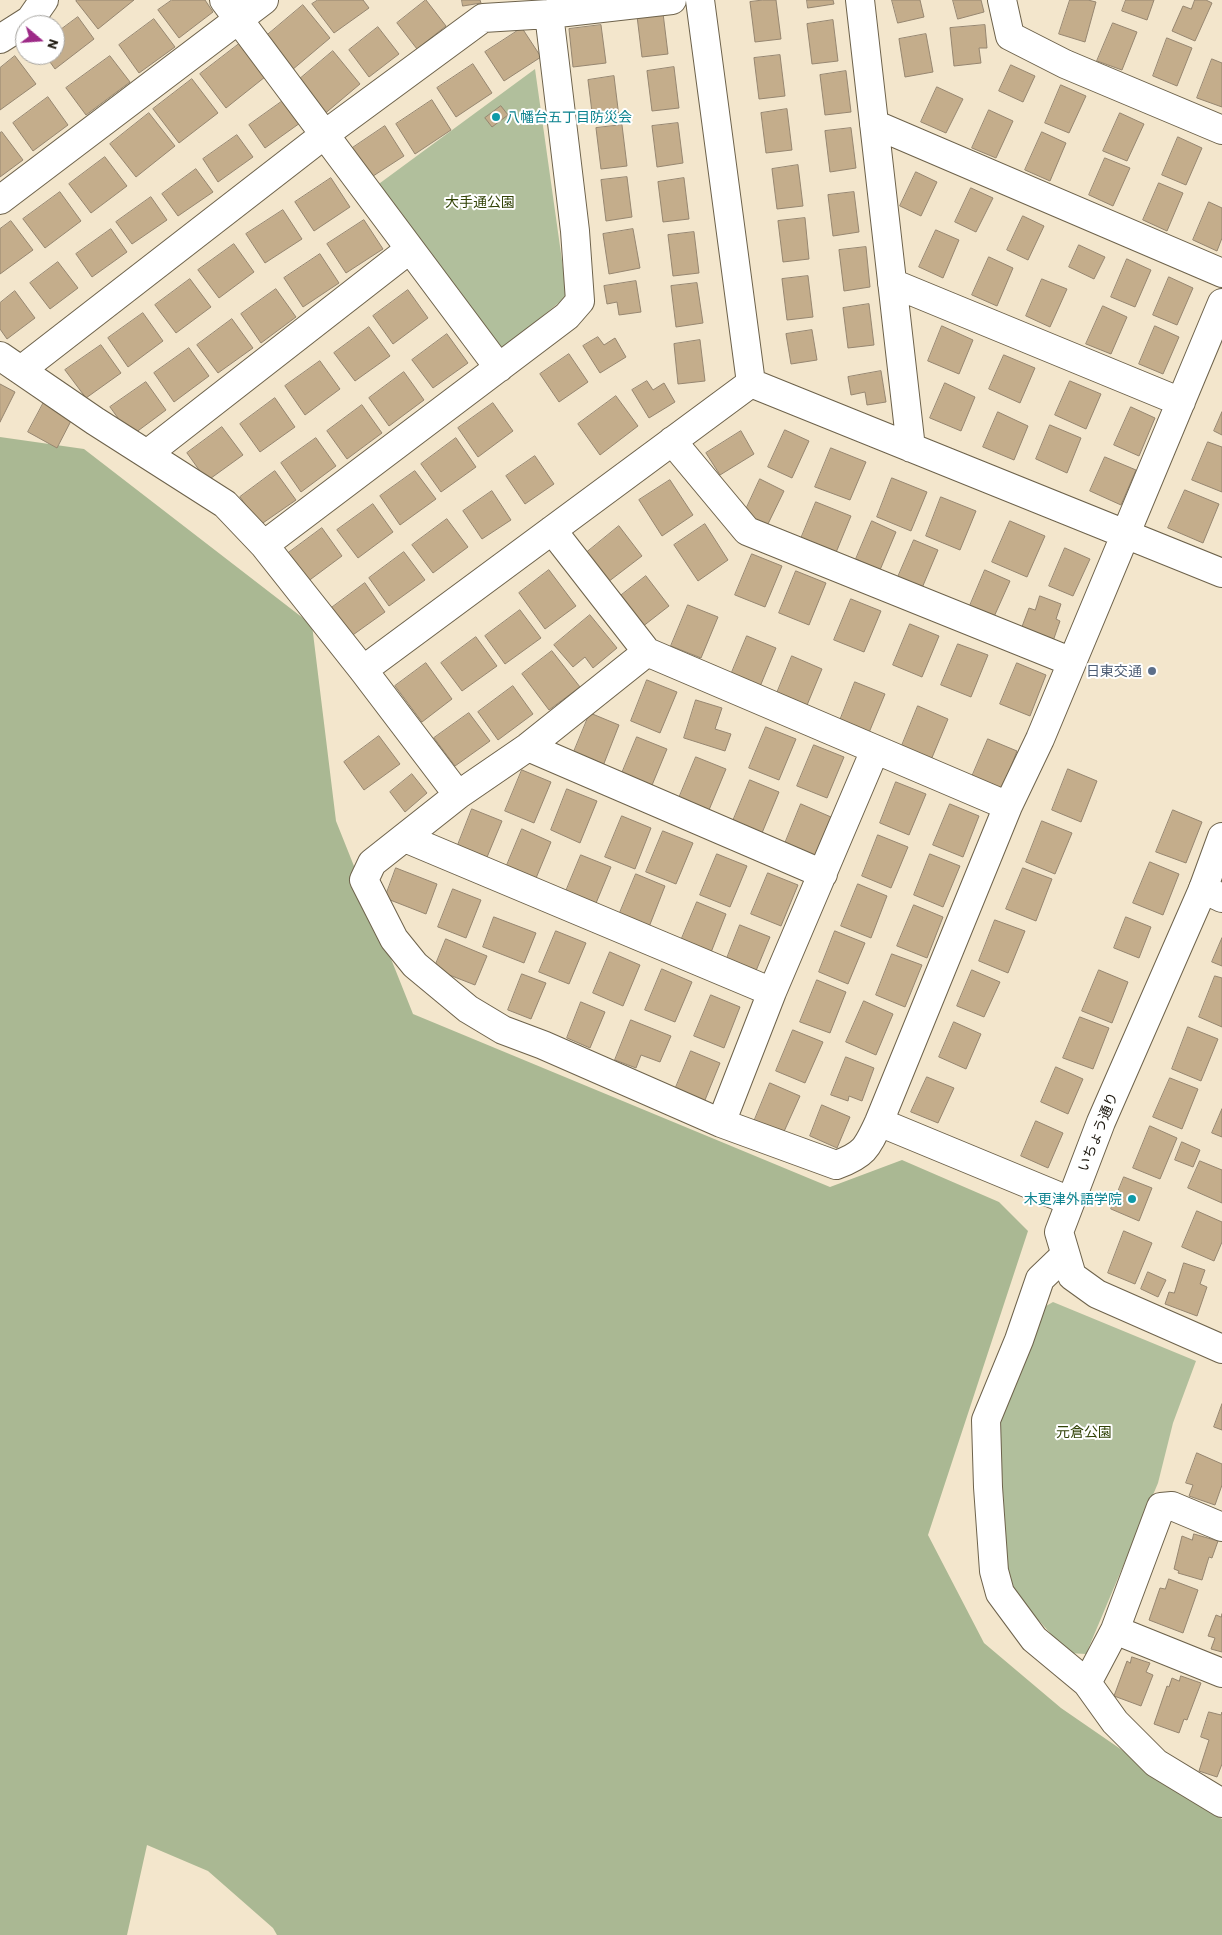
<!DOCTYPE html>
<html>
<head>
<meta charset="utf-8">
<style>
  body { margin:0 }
  #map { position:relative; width:1222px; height:1935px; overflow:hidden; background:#f3e6cc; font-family:Barlow,sans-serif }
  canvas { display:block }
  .north { position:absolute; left:15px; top:15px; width:50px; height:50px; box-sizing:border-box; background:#fff; border:1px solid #a5a39f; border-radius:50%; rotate:108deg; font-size:14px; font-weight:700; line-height:20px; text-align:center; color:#1e1910 }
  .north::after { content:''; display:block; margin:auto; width:18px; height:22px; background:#9d2a87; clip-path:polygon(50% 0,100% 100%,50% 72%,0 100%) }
</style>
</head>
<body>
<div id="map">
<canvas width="1222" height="1935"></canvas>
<div class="north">N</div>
</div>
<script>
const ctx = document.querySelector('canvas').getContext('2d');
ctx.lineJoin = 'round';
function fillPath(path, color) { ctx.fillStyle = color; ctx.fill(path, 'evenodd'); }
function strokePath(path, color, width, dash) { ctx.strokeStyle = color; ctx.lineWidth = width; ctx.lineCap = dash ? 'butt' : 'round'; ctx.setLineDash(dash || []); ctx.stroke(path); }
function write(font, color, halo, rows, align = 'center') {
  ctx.font = font + ' Barlow,"Noto Sans JP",sans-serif'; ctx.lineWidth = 4; ctx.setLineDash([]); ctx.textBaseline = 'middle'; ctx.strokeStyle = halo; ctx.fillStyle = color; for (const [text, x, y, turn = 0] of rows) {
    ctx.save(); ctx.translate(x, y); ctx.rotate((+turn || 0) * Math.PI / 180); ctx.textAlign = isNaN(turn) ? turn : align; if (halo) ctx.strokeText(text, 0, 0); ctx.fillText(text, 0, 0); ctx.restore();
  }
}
fillPath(new Path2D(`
  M535,69L567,296L499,352L376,186Z
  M1053,1302L1196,1361L1173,1423L1158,1483L1086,1654L1068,1653L1008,1586L999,1417L1046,1306Z`), '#b1bf9c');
fillPath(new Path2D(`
  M0,437L84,449L312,625L336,821L413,1014L830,1187L902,1160L999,1202L1028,1231L928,1535L984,1643L1061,1708L1222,1819V1935H277L273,1928L208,1871L147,1845L127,1935H0Z`), '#aab893');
const building = new Path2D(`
  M78,0H134L98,29L76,1Z
  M172,0H205L213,12L179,38L158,10Z
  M318,0H363L369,8L334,33L312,4Z
  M426,0L446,26L417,49L397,23Z
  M462,0H480L481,3L463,6Z
  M763,0H776L781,39L755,42L750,2Z
  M807,0H833L834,4L808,8Z
  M892,0H920L924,17L898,23Z
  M953,0H981L984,12L958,19Z
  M1070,0H1088L1096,2L1085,42L1059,34Z
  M1126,0H1154L1147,20L1122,11Z
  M1195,0H1206L1212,3L1195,41L1172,31L1183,6L1191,9Z
  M303,5L330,38L292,70L265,37Z
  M663,13L668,54L642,57L637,16Z
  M78,17L94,39L55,69L45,55H55V34Z
  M154,19L175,47L139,73L119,45Z
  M833,20L838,61L812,64L807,24Z
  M1113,23L1137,32L1122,70L1097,61Z
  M601,25L606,63L573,67L569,29Z
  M985,25L987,48H979L981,63L954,66L950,28Z
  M378,27L399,54L369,77L349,50Z
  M522,28L541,57L504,81L485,52Z
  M926,34L933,72L905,77L899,39Z
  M1167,38L1192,48L1177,86L1153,76Z
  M239,44L265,77L226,108L200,74Z
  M333,51L360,84L322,116L295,83Z
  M780,55L785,96L759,99L754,58Z
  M15,56L36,84L0,110V68Z
  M110,56L130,82L86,115L66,88Z
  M1212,59L1222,63V107L1197,98Z
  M473,64L492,93L456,117L437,88Z
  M1011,65L1035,76L1023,102L999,91Z
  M674,67L679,108L652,111L647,71Z
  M846,71L851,112L825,115L820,75Z
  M614,76L619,117L593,120L588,80Z
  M192,79L218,113L179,143L153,109Z
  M1061,85L1086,96L1069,133L1045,123Z
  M937,87L963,99L946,133L921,122Z
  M48,97L68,125L33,151L13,123Z
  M284,100L300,123L265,148L249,125Z
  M432,100L451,130L415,154L396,124Z
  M501,106L508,115L492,127L485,118Z
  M787,109L792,150L766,153L761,113Z
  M989,110L1013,121L996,158L972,148Z
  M149,113L175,146L136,177L110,144Z
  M1120,113L1144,124L1127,161L1103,151Z
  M678,123L683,163L657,167L652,126Z
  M622,125L627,166L601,169L596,128Z
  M385,126L404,156L367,180L348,151Z
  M851,128L856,168L830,172L825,131Z
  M2,132L23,160L0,177V133Z
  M1042,132L1066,143L1050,181L1025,170Z
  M237,135L253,157L218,182L203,159Z
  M1178,137L1202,148L1186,185L1162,175Z
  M105,157L127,186L91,213L69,184Z
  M1105,158L1130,168L1113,206L1089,195Z
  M798,165L803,206L777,209L772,169Z
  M196,169L213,192L178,216L162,194Z
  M916,172L937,182L921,216L900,206Z
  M627,177L632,217L606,221L601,180Z
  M331,178L350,207L314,231L295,202Z
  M684,178L689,219L663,222L658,182Z
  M1159,183L1183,193L1167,231L1143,220Z
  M971,188L993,198L976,232L955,222Z
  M60,192L81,221L45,248L23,219Z
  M854,192L859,232L833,236L828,195Z
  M151,197L167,220L132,244L116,222Z
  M1209,202L1222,208V238L1217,251L1193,240Z
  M283,210L302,239L265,263L246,234Z
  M1023,216L1044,226L1028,260L1007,250Z
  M805,218L809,259L783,262L778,221Z
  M364,220L383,249L346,273L327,244Z
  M11,221L33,250L0,274V229Z
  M111,229L127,252L92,277L76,254Z
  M633,229L640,268L609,274L603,234Z
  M936,230L959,240L943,278L919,267Z
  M694,232L699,273L673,276L668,235Z
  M234,244L254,272L219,298L198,270Z
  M1079,245L1105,257L1094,279L1069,267Z
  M866,247L870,287L844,291L839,250Z
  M320,254L339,283L303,307L284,278Z
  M989,257L1013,268L997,306L972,295Z
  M1127,259L1151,270L1135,307L1111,297Z
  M58,262L78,288L50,309L30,283Z
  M808,276L813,317L787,320L782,279Z
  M1169,277L1193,288L1177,325L1153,315Z
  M190,279L211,307L176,333L155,305Z
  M1042,279L1067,289L1050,327L1026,316Z
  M636,281L641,312L619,315L617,302L607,304L604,286Z
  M697,283L703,323L676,327L671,286Z
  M276,289L296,317L261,343L241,314Z
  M408,290L428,318L393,344L373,316Z
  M15,291L35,318L7,339L0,329V303Z
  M869,304L874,345L848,348L843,308Z
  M1103,306L1127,317L1111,354L1086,344Z
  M143,313L163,341L128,367L108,338Z
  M232,319L253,348L218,373L197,345Z
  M942,326L973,340L959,374L928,361Z
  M1155,326L1179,337L1163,374L1139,364Z
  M369,327L390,356L355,381L334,353Z
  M812,330L817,360L791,364L786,334Z
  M447,334L468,363L433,388L412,360Z
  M598,337L604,345L615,338L626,357L600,373L583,346Z
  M700,340L705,381L678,384L674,344Z
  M101,345L121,373L86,398L65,370Z
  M189,348L209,376L174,402L154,373Z
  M569,354L588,382L559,402L540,374Z
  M1004,355L1035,368L1020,403L989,389Z
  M320,361L340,389L305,415L285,386Z
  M881,371L886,402L867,405L865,392L851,395L848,377Z
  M404,372L424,400L389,426L369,398Z
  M647,381L653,390L664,383L675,402L649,418L632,390Z
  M1070,381L1101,394L1086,429L1055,415Z
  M146,382L166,410L131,436L110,407Z
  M945,383L975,397L961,431L930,418Z
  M0,384L15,392L0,422Z
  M616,396L638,426L600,455L578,424Z
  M275,398L295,427L260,452L240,424Z
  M44,402L73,417L57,448L28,432Z
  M493,403L513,431L478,457L458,428Z
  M362,405L382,433L347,459L327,431Z
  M1131,407L1155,418L1139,456L1114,445Z
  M998,412L1028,426L1014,460L983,447Z
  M1222,412V435L1214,431Z
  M1050,425L1081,438L1067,473L1036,459Z
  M222,427L243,455L207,481L187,453Z
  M785,430L809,441L792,478L768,467Z
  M741,431L754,454L720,475L706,453Z
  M316,438L336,466L301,492L281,463Z
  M456,438L476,467L441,492L421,464Z
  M1208,442L1222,447V492L1192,480Z
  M831,448L866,462L850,500L815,487Z
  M535,456L554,484L525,504L506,476Z
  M1105,457L1136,470L1121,505L1090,491Z
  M275,471L296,500L260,525L240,497Z
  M415,471L436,499L400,525L380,496Z
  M892,478L927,492L911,531L877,517Z
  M760,479L784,491L766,528L743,516Z
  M670,480L693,515L662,536L639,500Z
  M1185,490L1219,504L1203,543L1168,528Z
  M492,491L511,520L482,539L463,511Z
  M941,497L976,511L960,550L926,536Z
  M816,502L851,516L835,555L800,541Z
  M373,504L393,532L358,558L337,530Z
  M447,519L468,547L433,573L412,545Z
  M872,521L896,532L880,570L856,559Z
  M1010,521L1045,536L1027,577L992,562Z
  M705,524L728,560L698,581L674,545Z
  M619,526L642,556L608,582L586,553Z
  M322,528L342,556L307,582L287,554Z
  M914,540L938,550L922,588L898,577Z
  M1065,548L1090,559L1073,596L1049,586Z
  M404,552L425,580L389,606L369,578Z
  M752,554L782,566L765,607L735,595Z
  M549,570L576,606L545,629L519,593Z
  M985,570L1010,581L993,619L969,608Z
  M796,571L826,583L809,625L779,613Z
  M646,576L669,606L642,627L619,597Z
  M365,583L385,612L350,637L330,609Z
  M1040,596L1061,604L1056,619L1060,621L1052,644L1020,632L1029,608L1035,610Z
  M851,599L881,611L864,652L834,640Z
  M688,605L718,617L701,658L671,646Z
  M520,610L541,638L505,664L485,636Z
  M590,615L617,648L593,668L585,657L573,667L554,645Z
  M910,624L939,636L922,677L893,665Z
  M747,636L776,648L759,689L730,677Z
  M476,637L497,666L462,691L441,663Z
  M958,644L988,655L971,697L941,685Z
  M552,651L580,687L549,710L522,674Z
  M792,656L822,669L805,710L775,698Z
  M426,663L452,699L422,722L395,686Z
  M1017,663L1046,675L1030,716L1000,704Z
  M647,680L677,692L660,733L631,721Z
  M855,682L885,694L868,735L839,723Z
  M513,686L533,714L498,740L478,712Z
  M696,700L722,708L715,729L731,734L725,751L684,738Z
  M918,706L948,719L931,760L901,748Z
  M469,713L490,741L455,766L434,738Z
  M590,713L619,725L603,766L573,754Z
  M766,727L796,739L779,780L749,768Z
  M379,736L400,764L364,790L344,762Z
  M637,737L667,749L650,790L620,778Z
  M988,739L1017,751L1001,792L971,779Z
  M814,745L844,757L827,798L797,786Z
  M696,757L726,769L709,810L679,798Z
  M1068,769L1097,781L1081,822L1052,810Z
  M522,770L551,782L534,823L505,811Z
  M412,774L427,793L405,812L390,792Z
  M750,780L779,792L762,833L733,821Z
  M896,782L926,794L909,835L880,823Z
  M567,789L597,801L580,843L551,830Z
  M801,804L831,817L814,858L784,846Z
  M950,804L979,816L963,857L933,845Z
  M472,809L502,821L485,862L456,850Z
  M1173,810L1202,822L1186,863L1156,852Z
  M622,816L651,828L635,869L605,857Z
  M1042,821L1072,833L1055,874L1026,862Z
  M522,829L551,842L534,883L505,870Z
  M663,831L693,843L676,884L646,872Z
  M878,835L908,847L891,888L862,876Z
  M717,854L747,866L730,907L700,895Z
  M930,854L960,866L943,907L914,895Z
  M581,855L611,867L594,908L564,896Z
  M1150,862L1179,874L1163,915L1133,903Z
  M396,868L437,884L426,914L385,898Z
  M1023,868L1052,879L1036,921L1006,909Z
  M768,873L798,885L781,926L751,914Z
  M636,874L665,886L649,927L619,915Z
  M858,884L887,896L871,938L841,926Z
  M453,889L481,900L466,938L438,927Z
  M697,902L726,914L710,955L680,943Z
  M914,905L943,917L927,958L897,946Z
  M494,917L536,933L524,963L483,947Z
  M1126,917L1151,927L1139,958L1114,948Z
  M995,920L1025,931L1008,973L979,961Z
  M740,925L770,937L753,978L724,966Z
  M556,931L586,943L569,984L539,972Z
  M835,931L865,943L848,984L819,972Z
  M1222,938V966L1212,962Z
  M446,939L487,956L475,985L434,969Z
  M610,952L640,965L623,1006L593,993Z
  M892,954L922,965L905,1007L876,995Z
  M662,969L692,982L675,1022L645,1010Z
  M972,970L1000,982L984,1017L957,1006Z
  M1099,970L1128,982L1112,1023L1082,1011Z
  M522,974L546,983L531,1019L508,1010Z
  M1215,976L1222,978V1027L1199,1017Z
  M817,980L846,992L830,1033L800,1022Z
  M711,995L740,1007L724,1048L694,1036Z
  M864,1001L893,1014L876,1055L846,1042Z
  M581,1002L605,1012L590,1048L567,1038Z
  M1080,1017L1109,1028L1093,1069L1063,1058Z
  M631,1020L671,1036L660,1062L641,1055L636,1068L615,1060Z
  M954,1022L981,1034L966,1069L939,1057Z
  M1188,1027L1218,1039L1201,1081L1172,1069Z
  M793,1030L823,1042L805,1083L776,1071Z
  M691,1051L720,1063L703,1105L674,1092Z
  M846,1057L874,1068L862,1101L849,1096L848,1101L831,1095Z
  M1056,1067L1083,1079L1068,1114L1041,1102Z
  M927,1077L954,1088L938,1123L911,1112Z
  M1170,1078L1198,1089L1182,1129L1153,1117Z
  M770,1083L800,1096L782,1136L753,1124Z
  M822,1105L850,1117L837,1148L810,1136Z
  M1222,1109V1137L1212,1133Z
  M1036,1121L1063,1133L1048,1168L1021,1156Z
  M1150,1126L1177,1138L1160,1179L1133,1168Z
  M1182,1142L1200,1150L1193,1167L1175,1160Z
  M1200,1161L1222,1170V1203L1188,1188Z
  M1124,1177L1152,1188L1139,1221L1111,1209Z
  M1197,1211L1222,1222V1242L1214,1261L1182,1247Z
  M1124,1231L1152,1243L1135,1284L1108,1273Z
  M1184,1263L1205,1270L1200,1284L1207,1287L1197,1316L1165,1304L1169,1292L1174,1293Z
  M1148,1272L1166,1280L1158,1297L1141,1289Z
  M1222,1404V1430L1214,1427Z
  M1197,1453L1222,1464V1485L1215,1505L1189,1496L1193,1485L1186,1483Z
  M1194,1534L1218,1541L1212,1558L1209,1557L1202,1580L1178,1573L1179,1571L1174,1569L1182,1536L1192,1540Z
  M1169,1579L1198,1590L1183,1633L1149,1620L1160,1588L1165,1589Z
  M1222,1614V1652L1211,1649L1215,1638L1208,1636L1216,1615L1221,1617Z
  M1132,1657L1150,1663L1146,1672L1153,1675L1141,1706L1114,1696L1127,1661L1130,1663Z
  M1181,1676L1201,1683L1187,1720L1184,1719L1179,1733L1154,1724L1167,1686L1169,1687L1172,1678L1179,1681Z
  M1209,1712L1221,1715L1222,1712V1764L1217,1777L1199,1771L1209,1740L1201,1737Z`);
fillPath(building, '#c4ad8b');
strokePath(building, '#968670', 1);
const minor = new Path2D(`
  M224,0L499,368
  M700,0L751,383
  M860,0L911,448
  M1002,0L1010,36L1065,64L1222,130
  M0,39L30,20L44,0
  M874,124L1222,273
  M0,200L264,0
  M892,283L1181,402
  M0,356L95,421L225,504L264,545L363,670L458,795
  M21,370L324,135L483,18L549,14L672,0
  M751,383L1222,573
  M672,441L747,531L1072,662
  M147,454L410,249
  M552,530L647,652L1008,806
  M264,545L567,316L580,301L575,231L549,14
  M647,652L528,747L458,795L372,863L364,880L394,939L415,965L468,1009L503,1030L543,1045L721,1123L836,1165C864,1155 867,1148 879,1122L1008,806L1040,739L1222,303
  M363,670L751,383
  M528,747L823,874
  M405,838L772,992
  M1203,889L1222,898
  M879,1122L1070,1201
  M721,1123L772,992L875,750
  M1065,1255L1040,1279L1019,1340L986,1420L988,1487L994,1571L1000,1593L1034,1639L1087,1683L1115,1722L1156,1763L1222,1803
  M1115,1630L1222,1673
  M1087,1683L1115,1630L1161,1507L1172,1506L1222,1527`);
const tertiary = new Path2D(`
  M1222,837L1203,889L1101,1122L1059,1232L1072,1276L1097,1294L1222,1349`);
strokePath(minor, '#6d624b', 30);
strokePath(tertiary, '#6d624b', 30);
strokePath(minor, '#fff', 28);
strokePath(tertiary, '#fff', 28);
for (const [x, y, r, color] of [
  [496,117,5,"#0f9aa8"],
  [1152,671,5,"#5c6f8a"],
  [1132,1199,5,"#0f9aa8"]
]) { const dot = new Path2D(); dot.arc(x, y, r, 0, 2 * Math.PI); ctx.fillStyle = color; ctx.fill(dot); strokePath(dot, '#fff', 2); }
write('14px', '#0d838f', '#fff', [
  ["八幡台五丁目防災会",506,117],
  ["木更津外語学院",1122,1199,"right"]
], 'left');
write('14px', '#314206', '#fff', [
  ["大手通公園",480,202],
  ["元倉公園",1084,1432]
]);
write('14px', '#4e5e75', '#fff', [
  ["日東交通",1142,671]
], 'right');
write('14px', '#1e1910', '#fff', [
  ["いちょう通り",1098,1132,-68]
]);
</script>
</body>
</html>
